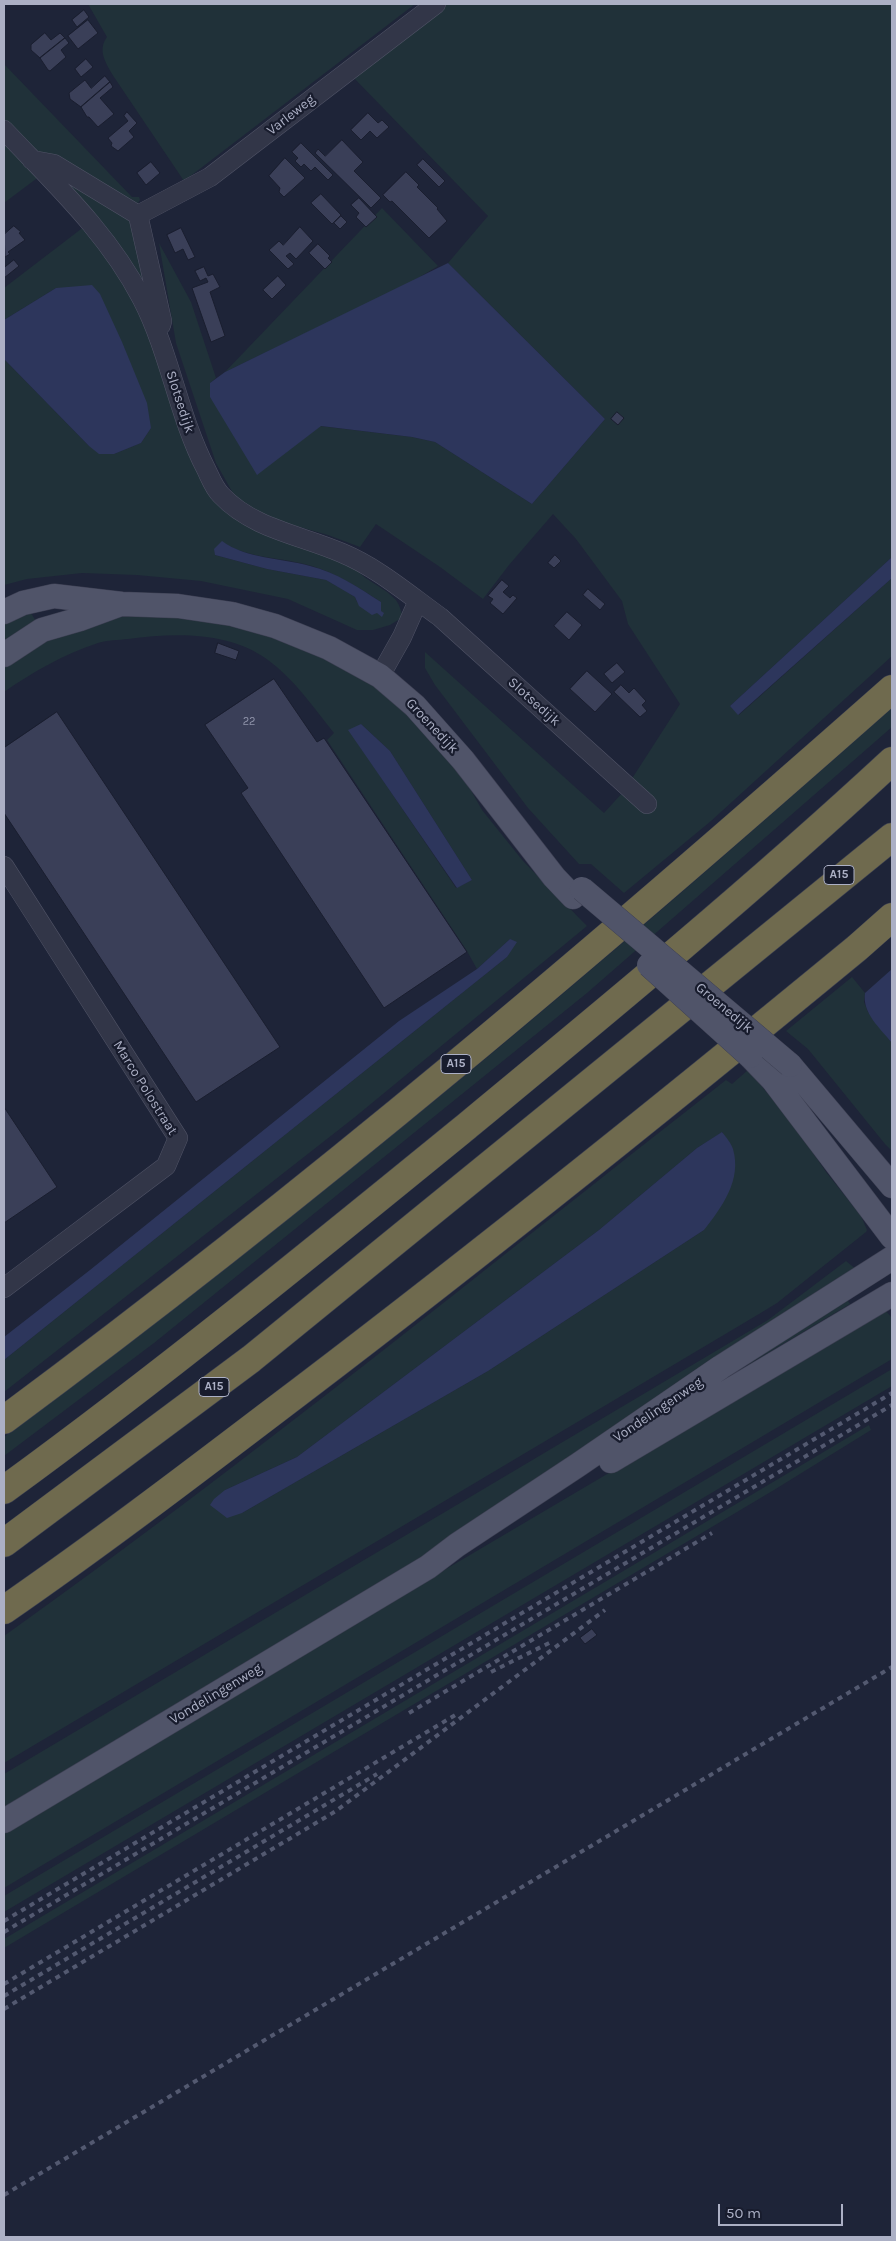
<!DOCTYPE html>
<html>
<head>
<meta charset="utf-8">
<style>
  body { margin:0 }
  #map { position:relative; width:896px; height:2241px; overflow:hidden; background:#1e2438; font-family:Karla,sans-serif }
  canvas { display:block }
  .frame { position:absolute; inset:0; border:5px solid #acb0c5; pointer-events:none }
  .scale { position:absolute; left:718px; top:2204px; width:125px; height:22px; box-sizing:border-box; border:2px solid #acb0c5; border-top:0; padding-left:6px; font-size:15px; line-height:18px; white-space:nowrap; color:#acb0c5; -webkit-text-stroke:4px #181c2d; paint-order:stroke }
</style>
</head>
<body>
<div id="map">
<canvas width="896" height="2241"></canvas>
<div class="frame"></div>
<div class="scale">50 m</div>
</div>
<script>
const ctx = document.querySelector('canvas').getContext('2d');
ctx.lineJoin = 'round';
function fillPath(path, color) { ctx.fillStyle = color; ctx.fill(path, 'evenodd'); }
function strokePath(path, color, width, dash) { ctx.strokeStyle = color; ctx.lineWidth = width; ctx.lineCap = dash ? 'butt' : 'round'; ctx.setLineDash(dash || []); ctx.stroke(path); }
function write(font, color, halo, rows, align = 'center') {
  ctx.font = font + ' Karla,sans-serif'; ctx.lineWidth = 4.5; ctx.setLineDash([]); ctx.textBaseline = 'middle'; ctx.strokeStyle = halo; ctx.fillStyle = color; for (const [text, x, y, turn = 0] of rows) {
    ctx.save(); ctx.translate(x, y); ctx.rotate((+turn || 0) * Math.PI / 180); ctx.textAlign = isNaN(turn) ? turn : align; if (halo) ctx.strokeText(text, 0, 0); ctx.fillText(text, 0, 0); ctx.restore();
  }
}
fillPath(new Path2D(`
  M88,4H415L184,181L114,77C106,64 97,50 107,37Z
  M447,4H892V557L730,706L739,715L892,578V656L711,821L624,893L591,864H579L528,808L435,685L425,668V652L604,813L624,791L680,704L628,624L622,601L576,539L553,514L509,565L483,599L440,567L376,524L360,547L328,535L278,521L249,507L234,495L216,463L176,343L159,243L191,302L216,378L210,383L257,474L320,426L412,437L435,442L532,504L605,419L448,263L488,216L352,76Z
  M4,64L132,197H139L140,200L138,203L132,202L30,148L4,120Z
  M4,138L40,176L4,203Z
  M54,171L119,208L134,227L156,312Z
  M382,208L438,266L408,284L225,372Z
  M85,226L123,271L206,484L353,565C362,580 383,586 395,599C399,603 401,611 403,617L390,625L373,630H357L288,599L201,581L137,575L82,573L27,579L4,585V359L89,446L114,454L141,443L151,428L56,288L4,320V288ZM222,542C249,559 282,557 312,566C338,574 359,588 381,602V611L383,613H377L357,602L355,597L347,592L326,580L267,569L215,555Z
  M31,613L37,623L4,645V622Z
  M161,615L218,622L282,639L367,678L404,706L468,785L482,810L523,861L587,926L355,1117L4,1392V1360L507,957L510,939L477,969L467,951L327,740L334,733C314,708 294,679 268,660C228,631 175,633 128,639C119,640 107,640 98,643C64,654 33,672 4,692V666L54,636L112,617ZM361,724L390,751L472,880L456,888L357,742Z
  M892,708V727L587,993L154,1343L4,1456V1437C153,1324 301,1210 445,1092C597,967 745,838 892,708Z
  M852,977L865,993L864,1002L868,1012L892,1043V1151L885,1144L808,1049L786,1031Z
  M748,1070L794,1125L826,1172L861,1216L867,1230L866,1232L777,1303L759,1314L4,1763V1636C251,1460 487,1267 726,1080L732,1084ZM723,1132L704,1230L488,1371L242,1513L225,1490L297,1457L599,1230L697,1148Z
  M846,1261L857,1270L849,1280L838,1278L824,1287L435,1551L4,1809V1774L768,1320Z
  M846,1298L850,1304L656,1420Z
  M885,1310L892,1318V1359L4,1888V1830Z
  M892,1369V1386L4,1912V1896Z
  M869,1425L871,1430L774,1490L4,1948V1939Z`), '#203139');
fillPath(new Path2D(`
  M448,263L605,419L532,504L435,442L412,437L321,426L257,475L210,397V383L225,372Z
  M92,285L100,294L122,342L147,403L151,428L141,443L114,454H99L89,446L4,359V320L56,288Z
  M222,541C247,559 281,558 310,566C336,572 359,588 381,602V611L384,613L382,617L377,613L372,615L359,606L355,597L326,580L267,569L215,555L214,549Z
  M892,557V578L738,715L730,706Z
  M361,724L390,751L472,880L457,888L348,730Z
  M510,939L517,942L507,957L4,1360V1337L90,1270L399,1021L477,969Z
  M892,969V1043C880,1028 862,1013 865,993Z
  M722,1132C726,1137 731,1143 733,1149C742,1180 722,1207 704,1230L488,1371L242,1513L227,1518L210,1505L214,1499L225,1490L297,1457L599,1230L697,1148Z`), '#2d365c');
const building = new Path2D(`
  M84,10L89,17L77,27L72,20Z
  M88,20L98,33L78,49L68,36Z
  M45,33L51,40L60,33L65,38L40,58L31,50V45Z
  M65,38L69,43L61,50L66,57L50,71L48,70L40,58Z
  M86,59L93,67L81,77L75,69Z
  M105,76L110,82L81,107L70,99L69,93L85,80L91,88Z
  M110,82L113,87L100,98L114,114L98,127L89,117H87L81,107Z
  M127,112L137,123L129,131L134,137L118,151L111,146L112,143L108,138L128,121L124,116Z
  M368,113L378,123L382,120L389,127L377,138L370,131L361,140L351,130Z
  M342,140L363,162L354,171L381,198L371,208L315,153L318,149L325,156Z
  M301,143L333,175L328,180L315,167L311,171L304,164L301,167L295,161L298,158L292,152Z
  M285,158L305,178L284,197L279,192L280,188L269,176Z
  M423,159L445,181L439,187L417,165Z
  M151,162L160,173L146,185L137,173Z
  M406,172L419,185L417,187L438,208L437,209L447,221L429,238L392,201L390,202L383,195Z
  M321,194L341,215L332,224L311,203Z
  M359,198L377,217L366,227L356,217L359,213L351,205Z
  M341,216L347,222L340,229L334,223Z
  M14,226L21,232L19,233L25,240L8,252L10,254L5,257L4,232L5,233Z
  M300,227L313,241L296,259L290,253L286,256L294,264L288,269L269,250L279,241L283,245Z
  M181,228L195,257L188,260L183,249L175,253L167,235Z
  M318,244L330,256L328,258L332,262L325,269L309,253Z
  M14,260L19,266L4,278V268Z
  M204,267L208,276L213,274L220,287L210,292L225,336L211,342L192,288L208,282L206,278L200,281L195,271Z
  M278,276L286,285L272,299L263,290Z
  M617,412L624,418L618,425L611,419Z
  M555,555L561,561L554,568L548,563Z
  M502,580L509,586L503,592L510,598L513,595L517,598L503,614L490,603L493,599L488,596Z
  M588,589L605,604L600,610L583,595Z
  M567,612L582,625L569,640L554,626Z
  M218,643L239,651L236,660L215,653Z
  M617,663L625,672L612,683L604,674Z
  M587,671L612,694L595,712L570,689Z
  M274,679L317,742L324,738L467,952L384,1008L241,793L248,788L205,725Z
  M621,685L629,693L634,688L646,701L642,705L647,711L640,717L614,692Z
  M57,712L280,1047L196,1102L4,813V748Z
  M4,1107L57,1187L4,1223Z
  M592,1629L597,1635L585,1644L580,1638Z`);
fillPath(building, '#3a3f58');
strokePath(building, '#1a1e2f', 1);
const minor = new Path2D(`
  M4,130C54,183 108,233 142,299C170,353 178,415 206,469C210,477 214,488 221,495C253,529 301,535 342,553C378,568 408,594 440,617L647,804
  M32,160L54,164L138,215L162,321L161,325
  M138,215L210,177L436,4
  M380,676L402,637L418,601
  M4,866L178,1138L166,1166L4,1288`);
const major = new Path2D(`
  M4,612L23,603L54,596L122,604L178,606L232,614L275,626L329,648L380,676L415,706L463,760L554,877L573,897
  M4,655L42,630L80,619L118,605
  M750,1056L773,1080L892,1237
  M790,1065L892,1186
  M611,1461L892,1294
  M4,1821L428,1567L457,1545L578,1465L721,1367L892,1258`);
const highway = new Path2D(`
  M4,1420C312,1192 605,943 892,689
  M4,1490C162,1375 315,1250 467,1126C611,1007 755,888 892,761
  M4,1543L251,1359L892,837
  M4,1610C95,1547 182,1481 270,1414C470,1263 664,1107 857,948L892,917`);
strokePath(minor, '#505366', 20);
strokePath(major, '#3c3f52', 25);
strokePath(highway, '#3a3e50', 29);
strokePath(minor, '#323648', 19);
strokePath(major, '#505469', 24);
strokePath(highway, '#6f6a4e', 28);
strokePath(new Path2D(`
  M491,1672L551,1642
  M409,1713L712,1533
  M4,1921L892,1393
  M4,1932L892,1405
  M4,1984L457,1714
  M4,1996L377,1774
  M4,2009L336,1811L605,1610
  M4,2195L892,1667`), '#535970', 4, [5, 5]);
const majorBridge = new Path2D(`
  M582,889L790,1065
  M649,965L750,1056`);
strokePath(majorBridge, '#3c3f52', 25, []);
strokePath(majorBridge, '#505469', 24);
write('11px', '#9094aa', null, [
  ["22",249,722]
]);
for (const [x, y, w] of [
  [839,875,30],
  [456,1064,30],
  [214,1387,30]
]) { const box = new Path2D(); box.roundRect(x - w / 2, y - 9.5, w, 19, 4); ctx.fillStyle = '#181c2d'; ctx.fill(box); strokePath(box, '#acb0c5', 1); }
write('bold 12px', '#acb0c5', null, [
  ["A15",839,875],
  ["A15",456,1064],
  ["A15",214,1387]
]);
write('14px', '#acb0c5', '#181c2d', [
  ["Varleweg",291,115,-38],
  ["Slotsedijk",180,402,72],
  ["Slotsedijk",534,702,42],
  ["Groenedijk",432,726,47],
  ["Groenedijk",724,1008,40],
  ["Marco Polostraat",145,1088,58],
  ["Vondelingenweg",658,1410,-34],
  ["Vondelingenweg",216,1694,-31]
]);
</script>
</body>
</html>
